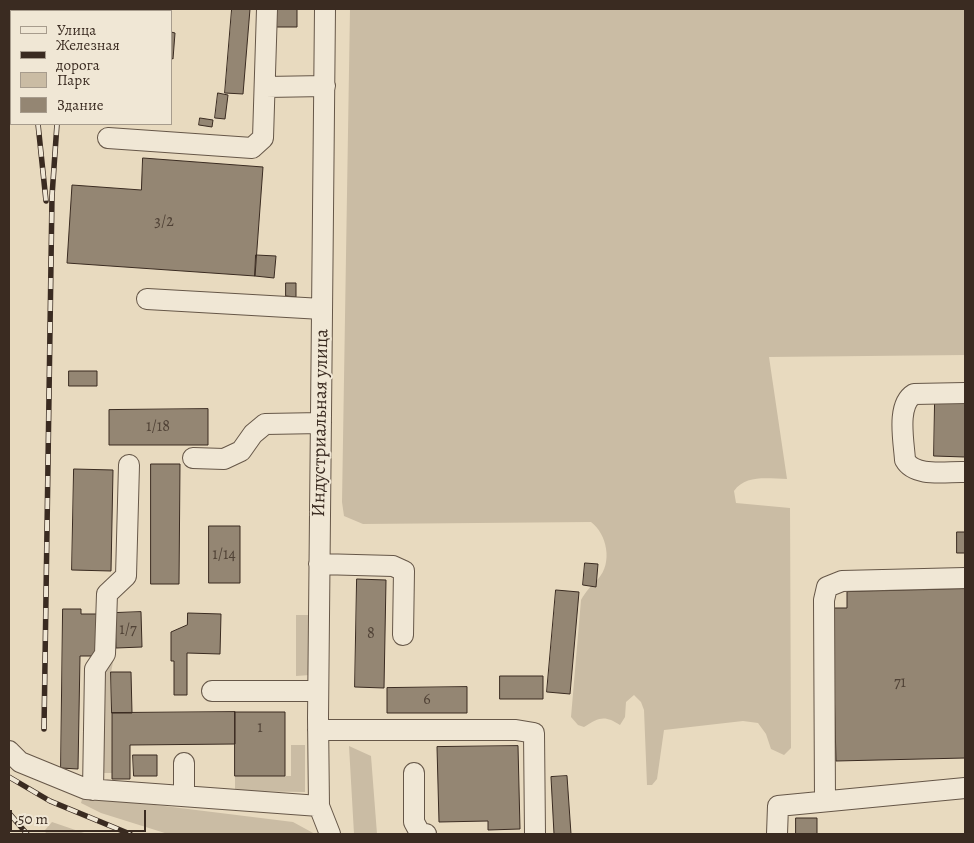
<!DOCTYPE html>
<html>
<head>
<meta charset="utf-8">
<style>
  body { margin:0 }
  #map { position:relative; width:974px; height:843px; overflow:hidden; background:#e8dabf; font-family:Alegreya,serif }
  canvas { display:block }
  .frame { position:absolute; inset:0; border:10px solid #3a2b21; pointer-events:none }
  .legend { position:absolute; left:10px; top:10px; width:162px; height:115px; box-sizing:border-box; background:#f0e7d5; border:1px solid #a79c8d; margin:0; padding:6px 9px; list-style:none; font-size:15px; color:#3a2b21 }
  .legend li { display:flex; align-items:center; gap:10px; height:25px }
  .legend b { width:25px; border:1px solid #a79c8d }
  .scale { position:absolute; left:10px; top:810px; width:136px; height:22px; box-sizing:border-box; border:2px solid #3a2b21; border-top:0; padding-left:6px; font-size:15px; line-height:18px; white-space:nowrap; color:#3a2b21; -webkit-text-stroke:4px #f0e7d5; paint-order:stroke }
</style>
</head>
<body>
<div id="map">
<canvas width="974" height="843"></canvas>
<div class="frame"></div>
<ul class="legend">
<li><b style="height:6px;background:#f0e7d5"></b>Улица</li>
<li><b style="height:6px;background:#3a2b21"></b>Железная дорога</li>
<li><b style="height:14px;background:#cabca4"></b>Парк</li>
<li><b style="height:14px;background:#948673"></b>Здание</li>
</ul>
<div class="scale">50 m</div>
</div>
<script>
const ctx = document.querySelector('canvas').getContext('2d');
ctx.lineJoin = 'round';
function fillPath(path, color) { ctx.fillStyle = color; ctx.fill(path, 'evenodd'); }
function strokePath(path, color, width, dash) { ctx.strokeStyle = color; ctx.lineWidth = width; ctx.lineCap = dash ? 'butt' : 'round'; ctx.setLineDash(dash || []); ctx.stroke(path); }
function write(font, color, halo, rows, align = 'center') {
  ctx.font = font + ' Alegreya,serif'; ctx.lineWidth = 4; ctx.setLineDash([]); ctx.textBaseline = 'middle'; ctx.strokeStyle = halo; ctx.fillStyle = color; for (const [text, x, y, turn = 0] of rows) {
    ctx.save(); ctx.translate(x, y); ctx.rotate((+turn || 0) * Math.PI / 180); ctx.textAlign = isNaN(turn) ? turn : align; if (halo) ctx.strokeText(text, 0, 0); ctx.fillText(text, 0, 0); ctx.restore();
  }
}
fillPath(new Path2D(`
  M350,9H965V355L769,357L787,479C769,479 746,474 734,491L736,503L790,508L791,748L784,755L771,749L766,734L758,723L743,721L664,730L657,779L652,785H647L644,710L641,702L634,695L626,702L625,717L620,725C605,715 599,717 584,727L578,725L571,717L581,600C586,591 591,586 598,579C613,563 607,534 591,522L363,524L344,516L342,502Z
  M115,613L116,648L111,672L112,773H101V671Z
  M296,615H310V675L296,676Z
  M291,745H305V792L235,791V776H291Z
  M349,746L371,756L377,834H354Z
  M83,796L293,822L315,834H168L101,813L81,803Z
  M52,822L87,834H46L45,830Z`), '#cabca4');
const building = new Path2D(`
  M232,9H250L243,94L225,93Z
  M275,9H297V27H275Z
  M171,32L175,33L173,59L171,58Z
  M218,93L228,95L225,119L215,118Z
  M200,118L213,120L212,127L199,125Z
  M143,158L263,167L255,276L67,263L72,185L141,190Z
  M256,255L276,256L274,278L255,276Z
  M286,283H296V297L286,296Z
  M69,371H97V386H69Z
  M935,401L965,402V457L934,456Z
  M208,409V445H109V410Z
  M151,464H180L179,584H151Z
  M74,469L113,470L111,571L72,570Z
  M209,526H240V583H209Z
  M957,532H965V553H957Z
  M585,563L598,564L596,587L583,585Z
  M357,579L386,580L384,688L355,687Z
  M965,589V758L836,761L832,608H847V592Z
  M556,590L579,592L570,694L547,692Z
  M63,609H81V614H98V656H80L78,769L61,768Z
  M141,612L142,647L116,648L115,613Z
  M188,613L221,614L220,654L187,653V695H174V661H171V632L187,625Z
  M111,672H131L132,713H112Z
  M500,676H543V699H500Z
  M467,687V713H387V688Z
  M235,712H285V776H235Z
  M235,712V744L130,745V779H112V713Z
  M518,746L520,829L488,830V821L439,822L437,747Z
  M133,755H157V776H134Z
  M567,776L571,834H554L551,777Z
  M796,818H817V834H796Z`);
fillPath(building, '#948673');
strokePath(building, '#3a2b21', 1);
const minor = new Path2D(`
  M325,9L318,718L319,806L330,834
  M266,87L325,86
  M108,138L252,148L263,138L267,9
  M147,299L322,309
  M965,393L914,394C896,405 904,442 905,460C915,478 948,471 965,472
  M193,458L224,459L241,451L253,434L265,424L321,423
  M319,564L393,566L404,571L403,635
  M212,691H318
  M318,730H516L534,733L535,834
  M9,751L20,762L86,789L319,806
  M414,773V822L420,833L426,834
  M93,790L95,669L105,654L107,594L126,576L129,465
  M184,796V763
  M825,801L824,600L827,587L842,581L965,578
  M777,834L778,806L965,788`);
strokePath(minor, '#665748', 22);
strokePath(minor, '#f0e7d5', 20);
const rail = new Path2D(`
  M23,9L24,11
  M69,11L70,9
  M38,124L46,201
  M44,729L52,196L57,124
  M9,777L50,801L130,834
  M9,813L27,834`);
strokePath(rail, '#3a2b21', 5.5);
strokePath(rail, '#f0e7d5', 4, [11]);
write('16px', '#504236', null, [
  ["3/2",164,222],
  ["1/18",158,427],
  ["1/14",224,555],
  ["1/7",128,630],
  ["8",371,634],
  ["71",900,683],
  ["6",427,700],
  ["1",260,728]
]);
write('19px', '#3a2b21', '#f0e7d5', [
  ["Индустриальная улица",321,423,-89]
]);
</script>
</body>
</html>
